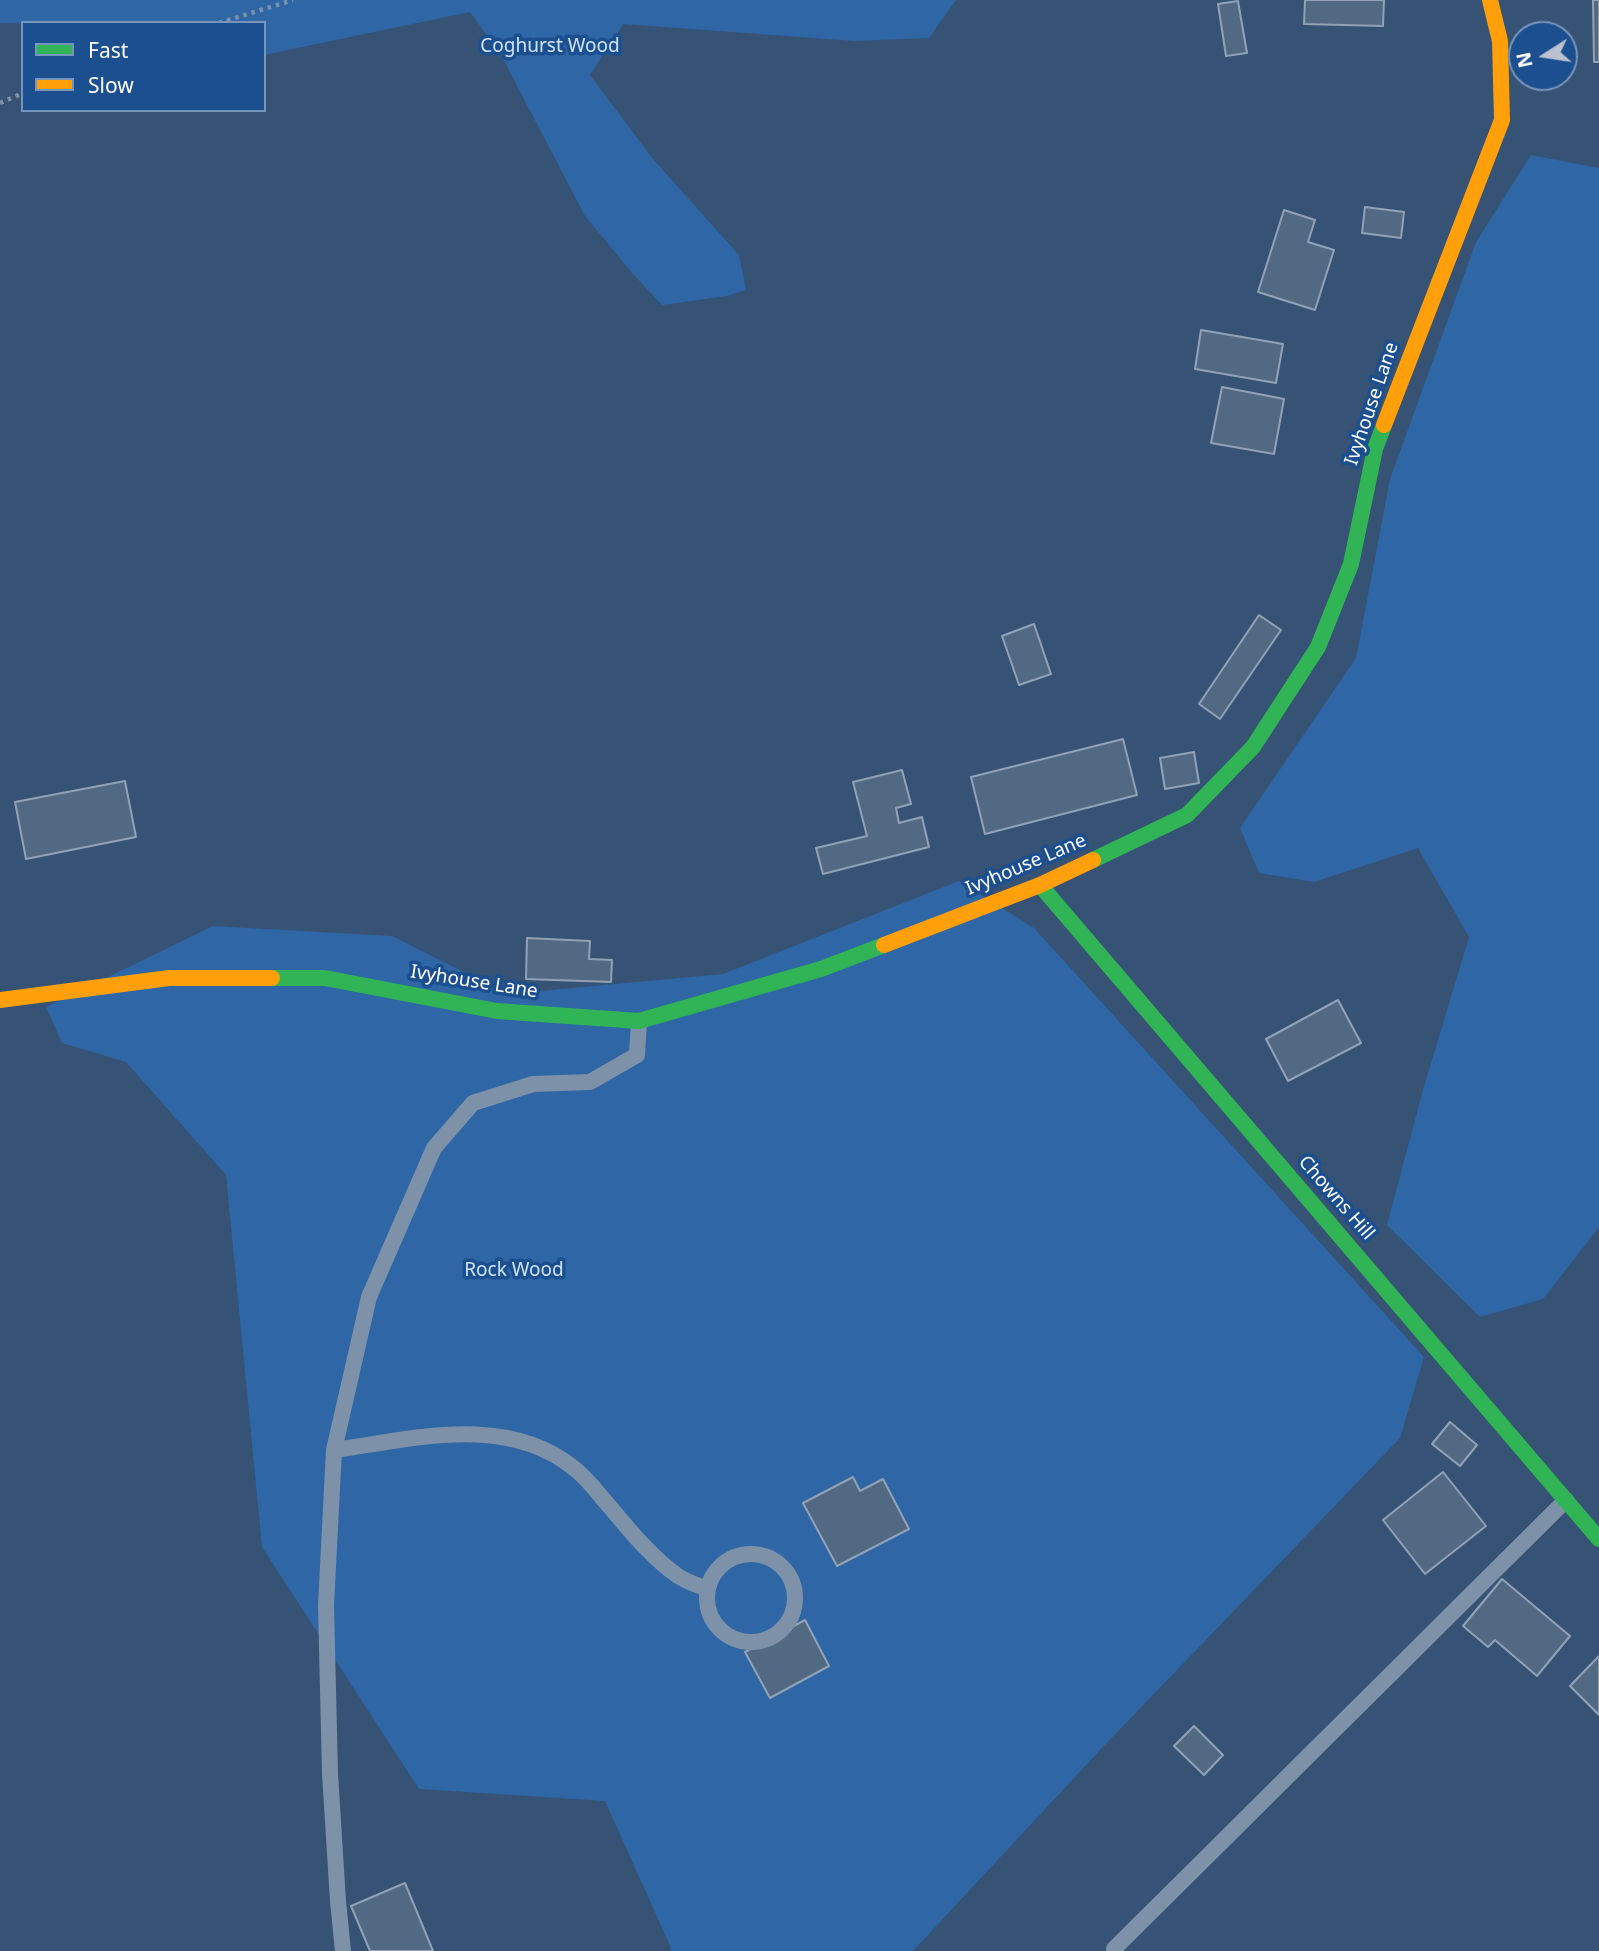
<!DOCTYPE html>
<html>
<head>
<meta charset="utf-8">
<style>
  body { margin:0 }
  #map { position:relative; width:1599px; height:1951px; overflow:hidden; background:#365274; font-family:"Noto Sans",sans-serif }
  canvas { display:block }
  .legend { position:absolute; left:21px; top:21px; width:245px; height:91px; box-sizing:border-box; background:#1b4f8f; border:2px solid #7695bc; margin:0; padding:9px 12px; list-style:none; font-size:21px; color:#fff }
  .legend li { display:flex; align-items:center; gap:14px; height:35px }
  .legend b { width:35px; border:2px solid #7695bc }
  .north { position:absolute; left:1508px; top:21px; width:70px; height:70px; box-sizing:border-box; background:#1b4f8f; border:2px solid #7695bc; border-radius:50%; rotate:258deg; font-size:19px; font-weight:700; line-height:28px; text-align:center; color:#fff }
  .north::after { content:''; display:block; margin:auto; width:24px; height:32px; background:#b9c2ce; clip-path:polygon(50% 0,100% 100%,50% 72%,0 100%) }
</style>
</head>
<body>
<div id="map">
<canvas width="1599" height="1951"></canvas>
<ul class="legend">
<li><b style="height:9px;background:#30b455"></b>Fast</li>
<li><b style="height:9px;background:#ff9f0a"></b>Slow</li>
</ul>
<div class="north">N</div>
</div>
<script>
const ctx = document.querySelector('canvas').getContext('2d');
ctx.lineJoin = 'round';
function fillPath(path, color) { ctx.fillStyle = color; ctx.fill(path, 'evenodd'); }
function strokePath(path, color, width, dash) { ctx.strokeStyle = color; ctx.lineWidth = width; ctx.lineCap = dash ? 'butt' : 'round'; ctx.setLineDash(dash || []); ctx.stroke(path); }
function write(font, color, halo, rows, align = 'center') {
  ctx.font = font + ' "Noto Sans",sans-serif'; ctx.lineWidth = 7; ctx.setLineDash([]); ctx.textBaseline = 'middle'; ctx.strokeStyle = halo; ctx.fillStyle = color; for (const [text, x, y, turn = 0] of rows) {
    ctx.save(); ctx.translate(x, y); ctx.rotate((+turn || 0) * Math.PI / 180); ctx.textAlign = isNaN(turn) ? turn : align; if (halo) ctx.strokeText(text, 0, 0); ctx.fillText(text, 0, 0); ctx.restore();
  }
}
fillPath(new Path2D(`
  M0,0H956L929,38L854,41L623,24L590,75L653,159L739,255L746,290L727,296L662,305L633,274L585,216L502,57L470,12L264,55V23H0Z
  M1531,155L1599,168V1227L1543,1299L1480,1317L1387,1225L1423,1090L1469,937L1418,848L1314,882L1259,873L1240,828L1356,658L1390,479L1476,242Z
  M959,881L1034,928L1424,1357L1400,1438L1102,1748L913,1951H670L671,1948L605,1801L419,1789L262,1547L226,1175L126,1062L62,1043L46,1007L213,926L392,936L507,994L723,974Z`), '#2f66a5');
const building = new Path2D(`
  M1305,0H1384L1383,26L1304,24Z
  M1593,0H1599V62H1594Z
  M1238,1L1247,53L1226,56L1218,4Z
  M1365,207L1404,212L1401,238L1362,233Z
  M1284,210L1315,220L1308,242L1334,250L1315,310L1258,292Z
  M1201,330L1283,344L1276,383L1195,369Z
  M1222,387L1284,399L1274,454L1211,443Z
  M1259,615L1281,630L1220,719L1199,704Z
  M1034,624L1051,674L1019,685L1002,636Z
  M1123,739L1137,795L985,834L971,777Z
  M1194,752L1199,783L1165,789L1160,758Z
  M902,770L911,804L896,808L899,823L922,817L929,847L823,874L816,848L867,836L853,782Z
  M125,781L136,837L26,859L15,802Z
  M527,938L590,941L589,959L612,960L611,982L526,979Z
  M1338,1000L1361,1043L1288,1081L1266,1039Z
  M1450,1422L1477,1445L1460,1466L1432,1444Z
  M1443,1472L1486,1526L1425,1574L1383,1520Z
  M853,1477L860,1491L883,1479L909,1529L837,1566L803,1503Z
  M1502,1579L1570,1636L1537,1676L1495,1640L1488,1647L1463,1626Z
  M805,1620L829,1666L770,1698L745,1652Z
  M1599,1656V1715L1570,1686Z
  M1194,1726L1223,1755L1204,1775L1174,1746Z
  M405,1883L433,1951H370L351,1906Z`);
fillPath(building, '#526984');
strokePath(building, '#92a2b6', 2);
strokePath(new Path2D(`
  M219,23L293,0
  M0,103L23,93`), '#7d92a8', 4.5, [3.5, 5]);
strokePath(new Path2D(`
  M334,1450C413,1439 507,1413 575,1469C589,1480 599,1495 611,1508C631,1532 653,1559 678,1576C687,1582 697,1585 707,1589
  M707 1598a44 44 0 1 1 88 0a44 44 0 1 1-88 0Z
  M1114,1949L1566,1500
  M343,1951L338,1901L330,1774L326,1605L334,1450L369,1297L434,1148L473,1103L533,1084L590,1082L637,1055L639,1021`), '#7d92a8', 16);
strokePath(new Path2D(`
  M1093,860L1187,815L1253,747L1318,647L1351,564L1375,449L1384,425
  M1040,885L1599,1539
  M272,978H325L497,1011L639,1021L821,969L884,945`), '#30b455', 16);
strokePath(new Path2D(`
  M1384,425L1502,120L1500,41L1490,0
  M884,945L1040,885L1093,860
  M0,1000L169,978H272`), '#ff9f0a', 16);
write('19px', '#cfe3fa', '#1b4f8f', [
  ["Coghurst Wood",550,47],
  ["Rock Wood",514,1271]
]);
write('19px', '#fff', '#1b4f8f', [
  ["Ivyhouse Lane",1372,404,-71],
  ["Ivyhouse Lane",1026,865,-23],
  ["Ivyhouse Lane",474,982,9],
  ["Chowns Hill",1336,1198,49]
]);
</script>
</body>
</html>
